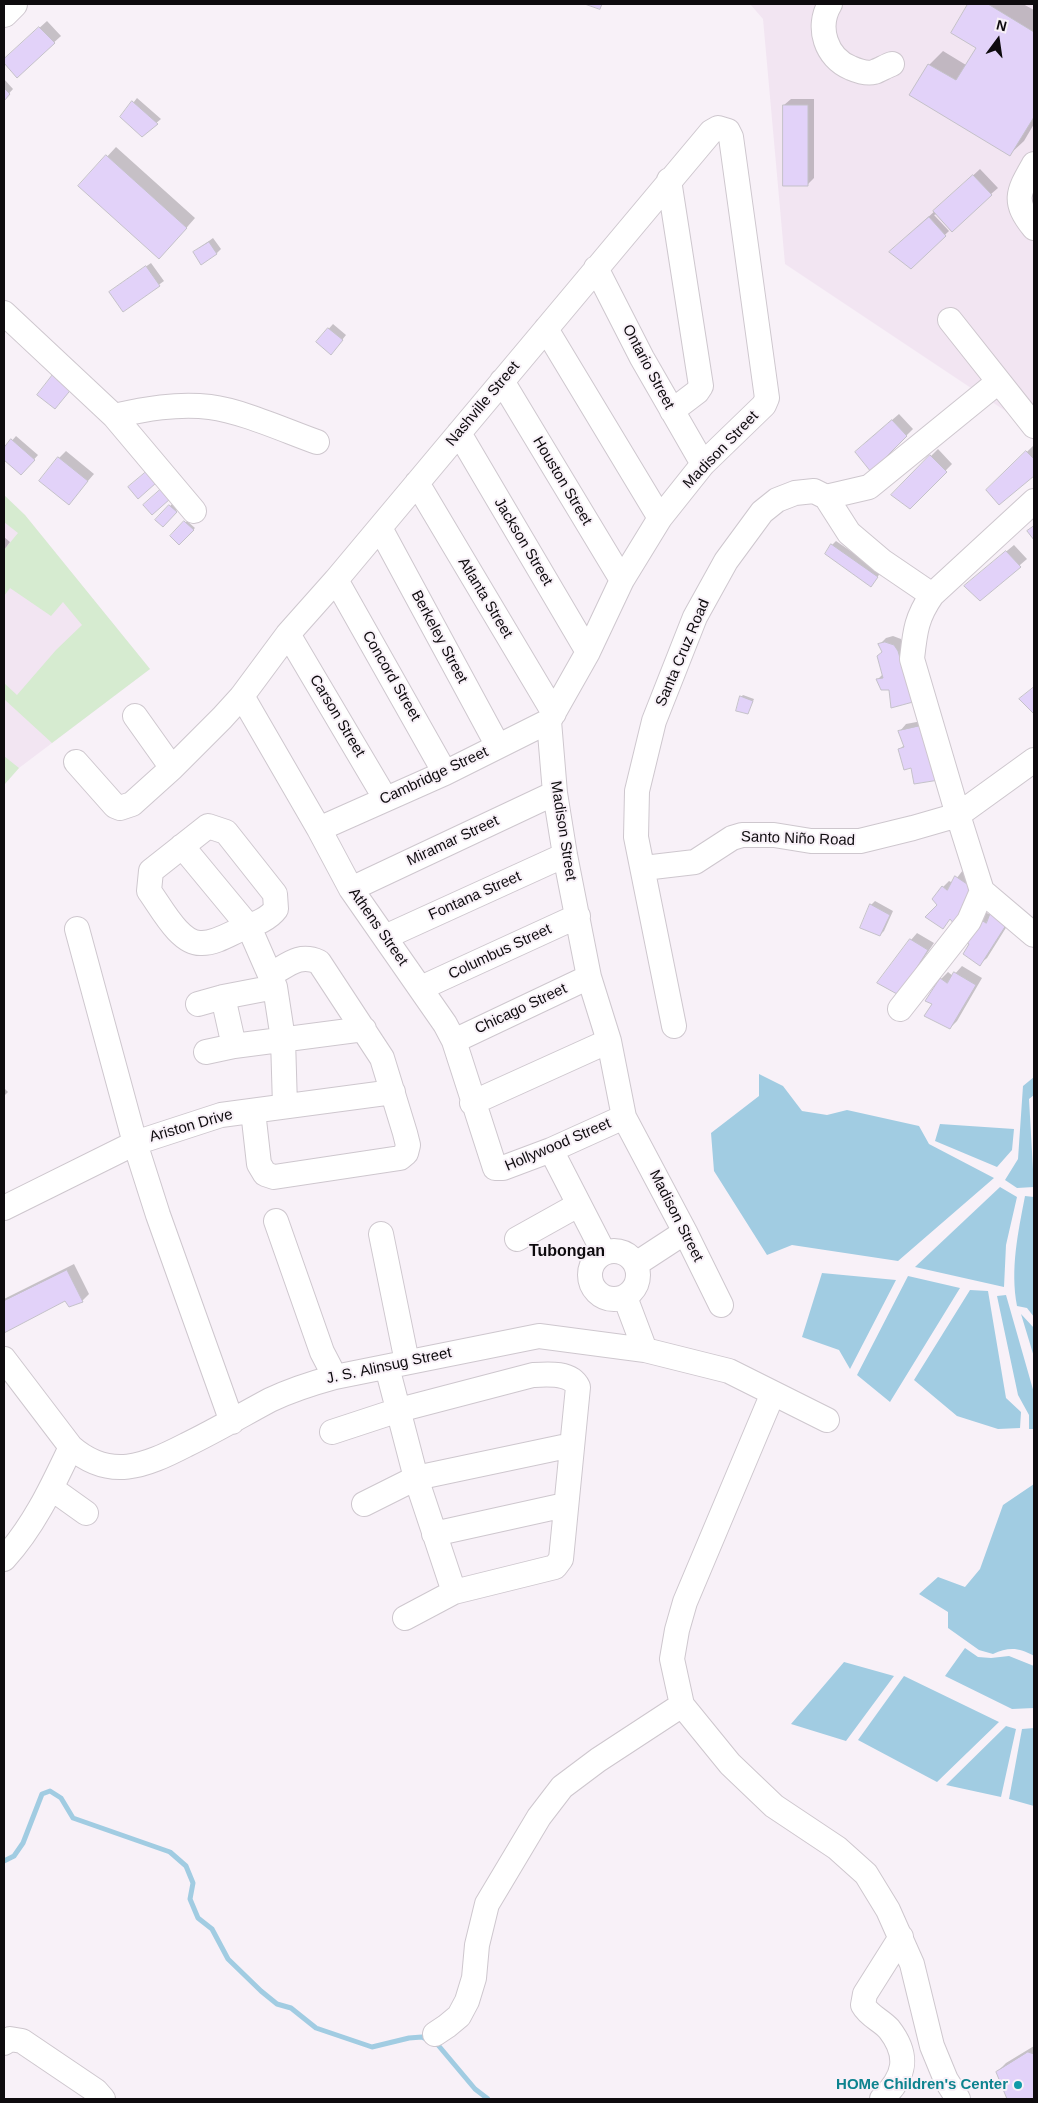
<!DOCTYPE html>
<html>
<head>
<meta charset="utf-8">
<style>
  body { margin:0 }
  #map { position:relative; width:1038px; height:2103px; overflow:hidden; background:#f8f1f8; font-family:Helvetica,sans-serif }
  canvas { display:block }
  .frame { position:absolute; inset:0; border:5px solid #0e0b0e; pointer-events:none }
  .north { position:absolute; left:973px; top:15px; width:50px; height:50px; -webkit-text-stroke:4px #f8f1f8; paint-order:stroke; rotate:14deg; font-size:14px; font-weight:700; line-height:20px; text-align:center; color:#0e0b0e }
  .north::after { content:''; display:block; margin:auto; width:18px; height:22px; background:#0e0b0e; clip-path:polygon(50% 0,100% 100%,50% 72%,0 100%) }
</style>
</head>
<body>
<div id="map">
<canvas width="1038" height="2103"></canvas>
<div class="frame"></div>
<div class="north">N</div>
</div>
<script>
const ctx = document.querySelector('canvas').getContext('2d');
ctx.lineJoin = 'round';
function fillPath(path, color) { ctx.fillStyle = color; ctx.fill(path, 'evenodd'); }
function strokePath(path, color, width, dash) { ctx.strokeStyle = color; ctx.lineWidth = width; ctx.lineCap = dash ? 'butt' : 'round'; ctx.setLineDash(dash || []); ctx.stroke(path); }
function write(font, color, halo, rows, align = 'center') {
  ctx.font = font + ' Helvetica,sans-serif'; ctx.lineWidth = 4; ctx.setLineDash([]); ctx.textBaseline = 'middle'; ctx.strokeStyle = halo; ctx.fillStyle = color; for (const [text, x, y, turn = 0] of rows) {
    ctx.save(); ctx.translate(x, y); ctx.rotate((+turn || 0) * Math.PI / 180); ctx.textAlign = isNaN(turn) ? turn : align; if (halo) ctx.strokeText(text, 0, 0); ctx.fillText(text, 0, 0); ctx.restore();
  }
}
fillPath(new Path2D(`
  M750,4H1034V430L785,264L763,19Z
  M4,495L25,515L150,669L19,768L4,785Z`), '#f2e5f2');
fillPath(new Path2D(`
  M4,495L25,515L150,669L52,743L4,699V683L17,695L56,650L82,625L63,602L51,616L10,588L4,596V550L18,533L4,522Z
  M4,756L19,768L4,785Z`), '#d6ebd0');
fillPath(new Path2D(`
  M759,1074L783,1086L802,1111L827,1115L847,1110L919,1126L929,1144L994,1178L898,1261L792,1245L767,1255L714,1171L711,1133L759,1096Z
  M1034,1077V1095L1029,1099L1034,1187L1017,1188L1005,1180L1018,1159L1023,1086Z
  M940,1124L1014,1129L1012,1150L997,1167L935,1141Z
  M1000,1187L1017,1197L1006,1245L1004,1287L915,1267Z
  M1025,1196L1034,1197V1317L1027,1308L1017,1306C1010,1269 1018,1233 1025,1196Z
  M822,1273L896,1280L850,1369L839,1350L802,1337Z
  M908,1276L960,1288L890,1402L857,1375Z
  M970,1290L988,1291L1006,1398L1021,1412L1020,1428L998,1429L957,1416L914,1380Z
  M1006,1295L1034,1393V1429H1029V1415L1018,1395L997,1296Z
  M1021,1314L1034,1328V1357Z
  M1034,1484V1656C1019,1647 1008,1647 993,1654L979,1650L948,1628V1612L919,1594L938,1577L965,1587L980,1569L1003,1505Z
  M965,1648L978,1657L991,1658L1009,1656L1034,1666V1708L1012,1709L945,1676Z
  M844,1662L894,1676L846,1741L791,1724Z
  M904,1676L999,1722L937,1782L858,1740Z
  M1006,1726L1016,1729L1001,1797L946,1785Z
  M1034,1728V1806L1009,1799L1022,1729Z`), '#a1cce2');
fillPath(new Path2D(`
  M970,4H1023L1034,10V124L1024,141L1010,154L911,95L929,65L943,51L966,65L978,47L952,32Z
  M47,21L61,36L17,76L4,60Z
  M4,79L13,89L4,99Z
  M137,98L161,119L142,135L122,117Z
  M791,99H814V178L807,185L784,105Z
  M116,147L195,218L168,249L80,186Z
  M980,169L998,188L991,194L934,215L949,231L911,267L895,248Z
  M213,238L221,249L217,253L194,252Z
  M151,263L164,281L124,310L115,288Z
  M333,324L346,335L335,349L317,342Z
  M899,414L913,429L871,471L863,445Z
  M16,436L38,455L21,474L4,458V450Z
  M1034,445V474L1000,503L988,490Z
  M938,449L952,464L910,507L893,494Z
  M66,451L94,474L69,503L59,458Z
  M172,504L177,510L162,525L157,520Z
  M187,521L195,528L179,543L172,536Z
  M4,537L10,542L4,550Z
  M836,541L881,572L871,586L832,545Z
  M1014,545L1027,559L980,599L972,580Z
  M893,636L901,639L919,695L891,688L878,679L883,674V651L880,644L886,638Z
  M743,695L754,699L748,713L741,697Z
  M927,720L912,767L900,749L905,744L900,731L906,724Z
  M963,870L979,881L943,927L938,905L943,887L949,881L953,883Z
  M875,901L893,911L884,931L880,935L871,905Z
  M985,912L991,915H1014L987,958L980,964L964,954Z
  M917,933L934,943L919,965L925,968L915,980L911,940Z
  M962,966L982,978L957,1021L950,1028L934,1003L941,979L948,972L953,976Z
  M4,1088L8,1092L4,1096Z
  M74,1264L89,1294L82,1301L65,1299L4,1332V1299Z
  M1034,2046V2099H1008L997,2072L1006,2063Z`), '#0003');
strokePath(new Path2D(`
  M4,1861L14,1856L23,1843L42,1794L50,1791L61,1798L73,1818L170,1852L186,1866L193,1883L190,1899L198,1918L212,1929L228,1959L261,1991L277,2004L291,2008L316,2028L372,2047L409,2038L422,2037L438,2045L475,2089L488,2099`), '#a1cce2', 5);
const building = new Path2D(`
  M585,4H602L600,9Z
  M968,4H988L1034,32V117L1010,156L909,95L928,64L956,80L976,48L951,33Z
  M39,27L55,43L17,78L4,63V59Z
  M4,88L10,94L4,101Z
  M132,101L158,124L142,137L120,117Z
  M783,105H808V186H783Z
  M106,155L187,228L159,259L78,186Z
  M973,175L992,195L952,232L933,211Z
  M929,217L946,236L911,269L889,252Z
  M209,242L217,254L201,265L193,252Z
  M146,266L160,286L123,312L109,292Z
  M328,328L343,340L331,355L316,342Z
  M55,372L73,387L55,409L37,395Z
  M892,420L907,436L871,472L855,452Z
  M11,439L35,460L21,475L4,460V448Z
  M1026,451L1034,459V476L999,505L986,490Z
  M930,455L947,472L910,509L891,495Z
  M58,457L88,481L69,505L39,481Z
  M146,472L156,483L138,499L128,487Z
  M161,489L170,499L152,515L143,505Z
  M169,505L177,512L163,527L155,520Z
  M184,521L194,530L179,545L170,536Z
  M1034,526V540L1027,531Z
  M831,544L878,577L871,587L825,554Z
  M1006,551L1021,567L980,601L964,586Z
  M885,642L894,645L898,651L913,702L891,708L889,690H881L876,679L883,678L877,656L882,652L878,644Z
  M1034,687V714L1019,699Z
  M740,696L753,701L748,714L736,711Z
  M920,726L939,780L914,784L911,768L904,770L898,749L904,747L898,731Z
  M955,876L973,888L954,924L950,919L943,929L925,917L937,905L932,899L942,886L947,890Z
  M870,904L890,915L880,936L860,928Z
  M991,912L1008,922L980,966L963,954L969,944L964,941L978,918L986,923Z
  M910,939L928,950L914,972L919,975L897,994L877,983Z
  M954,972L976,985L950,1029L924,1016L932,1004L925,1001L940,978L947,983Z
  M67,1270L83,1302L69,1307L65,1301L4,1333V1301Z
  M1028,2052L1034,2054V2099H1007L996,2072Z`);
fillPath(building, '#e2d2f9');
strokePath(building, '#c4c1c9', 1);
const minor = new Path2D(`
  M830,4C816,27 826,58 851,68C858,71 867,74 874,72C880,70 886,66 892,64
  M1034,164C1018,192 1012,201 1034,228
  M669,180L701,386L697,392L672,411
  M596,268L642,358L703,464
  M4,313L114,416L194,511
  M950,320L1034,426
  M546,329L660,518
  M502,381L622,580
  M114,416C145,409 177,403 210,407C242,411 286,431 317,442
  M459,433L588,652
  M417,483L554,713
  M826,497L849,533L882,561L932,595
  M1034,501L932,595C916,618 915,632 912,659L958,815L982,891L1034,935
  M380,528L498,746
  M336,580L445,773
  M288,634L385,798
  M242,696L319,829L351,889L445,1024L454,1041L495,1168H503L551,1150L624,1117
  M135,716L172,768
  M76,762L115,806L120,808L132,804L172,768L222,718L242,696L288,634L336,580L711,132L718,128L728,131L731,137L767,398L764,405L703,464L660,518L622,580L588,652L549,721L555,793L565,855L589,977L609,1041L624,1117L685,1232L721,1305
  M208,826L226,832L275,894L276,909C268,920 252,925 239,930C228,935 215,943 202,943C180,945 161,907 149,891L151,871Z
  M319,829L445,773L549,721
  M182,846L249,927L270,975L275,987L283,1039L285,1106
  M644,868L695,862L732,838L742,835H774L811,841H860L913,828L958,815L1034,760
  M351,889L555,793
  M77,929L135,1143L158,1215L232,1422
  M385,937L565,855
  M421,988L578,916
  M223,997L234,1046
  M198,1004L223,997L275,987
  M900,1009L969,921L982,891
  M674,1026L636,837L637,791L654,721L695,617L726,561L762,512L777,500L795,493L814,491L826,497L869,487L998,382
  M454,1041L589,977
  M206,1052L234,1046L364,1029
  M472,1103L609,1041
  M253,1111L259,1164L265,1174L274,1177L400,1158L406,1153L408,1145L405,1133L382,1058L319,962C299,953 288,965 270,975
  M551,1150L604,1253
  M4,1208L135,1143L221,1115L393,1092
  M276,1221L322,1352L335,1377
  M381,1234L407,1362
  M517,1239L578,1205
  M590 1275a24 24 0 1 1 48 0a24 24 0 1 1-48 0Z
  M636,1264L685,1232
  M625,1297L645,1350
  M4,1359L71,1447C110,1481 145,1466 186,1445C215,1431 242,1415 270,1400C291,1390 313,1383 335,1377L539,1336L645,1350L729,1371L827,1420
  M387,1367L416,1478L454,1592
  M773,1393L685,1602L677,1630L672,1659L682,1705L730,1764L774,1806L837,1848L866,1874L888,1910L912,1964L932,2046L946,2080L958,2099
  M332,1432L399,1410L533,1375C548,1374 571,1372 578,1387L561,1559L555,1567L454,1592L405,1618
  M51,1488L86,1513
  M364,1504L416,1478L572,1445
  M434,1534L565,1505
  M4,1559C34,1526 52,1487 71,1447
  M435,2034L447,2026L459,2016L467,2001L474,1978L477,1945L487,1904L539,1817L562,1787L598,1760L682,1705
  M4,2043L10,2039L22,2041L96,2091L103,2099
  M882,2099C905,2077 910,2056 889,2029C881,2020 869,2016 863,2005L865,1994L901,1937`);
const major = new Path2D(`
  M4,13L13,4`);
strokePath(minor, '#cec7ce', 26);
strokePath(major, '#cec7ce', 30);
strokePath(minor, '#fff', 24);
strokePath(major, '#fff', 28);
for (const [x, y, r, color] of [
  [1018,2085,5,"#0f9aa8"]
]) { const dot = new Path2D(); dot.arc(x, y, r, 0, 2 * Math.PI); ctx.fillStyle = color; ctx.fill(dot); strokePath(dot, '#f8f1f8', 2); }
write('15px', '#0e0b0e', '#f8f1f8', [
  ["Ontario Street",648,367,62],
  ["Nashville Street",483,404,-50],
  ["Madison Street",721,450,-46],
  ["Houston Street",562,481,59],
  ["Jackson Street",523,542,59],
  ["Atlanta Street",485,598,59],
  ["Berkeley Street",439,637,62],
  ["Santa Cruz Road",683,653,-67],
  ["Concord Street",391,676,60],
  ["Carson Street",337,716,59],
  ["Cambridge Street",434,776,-25],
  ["Madison Street",563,831,81],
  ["Santo Niño Road",798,839,2],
  ["Miramar Street",453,841,-25],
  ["Fontana Street",475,896,-24],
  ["Athens Street",378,927,55],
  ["Columbus Street",500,952,-25],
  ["Chicago Street",521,1009,-25],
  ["Ariston Drive",191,1126,-16],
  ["Hollywood Street",558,1145,-23],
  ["Madison Street",676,1216,63],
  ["J. S. Alinsug Street",389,1366,-12]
]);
write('bold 15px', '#0d838f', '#f8f1f8', [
  ["HOMe Children's Center",1008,2085]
], 'right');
write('bold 16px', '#0e0b0e', '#f8f1f8', [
  ["Tubongan",567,1252]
]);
</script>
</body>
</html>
